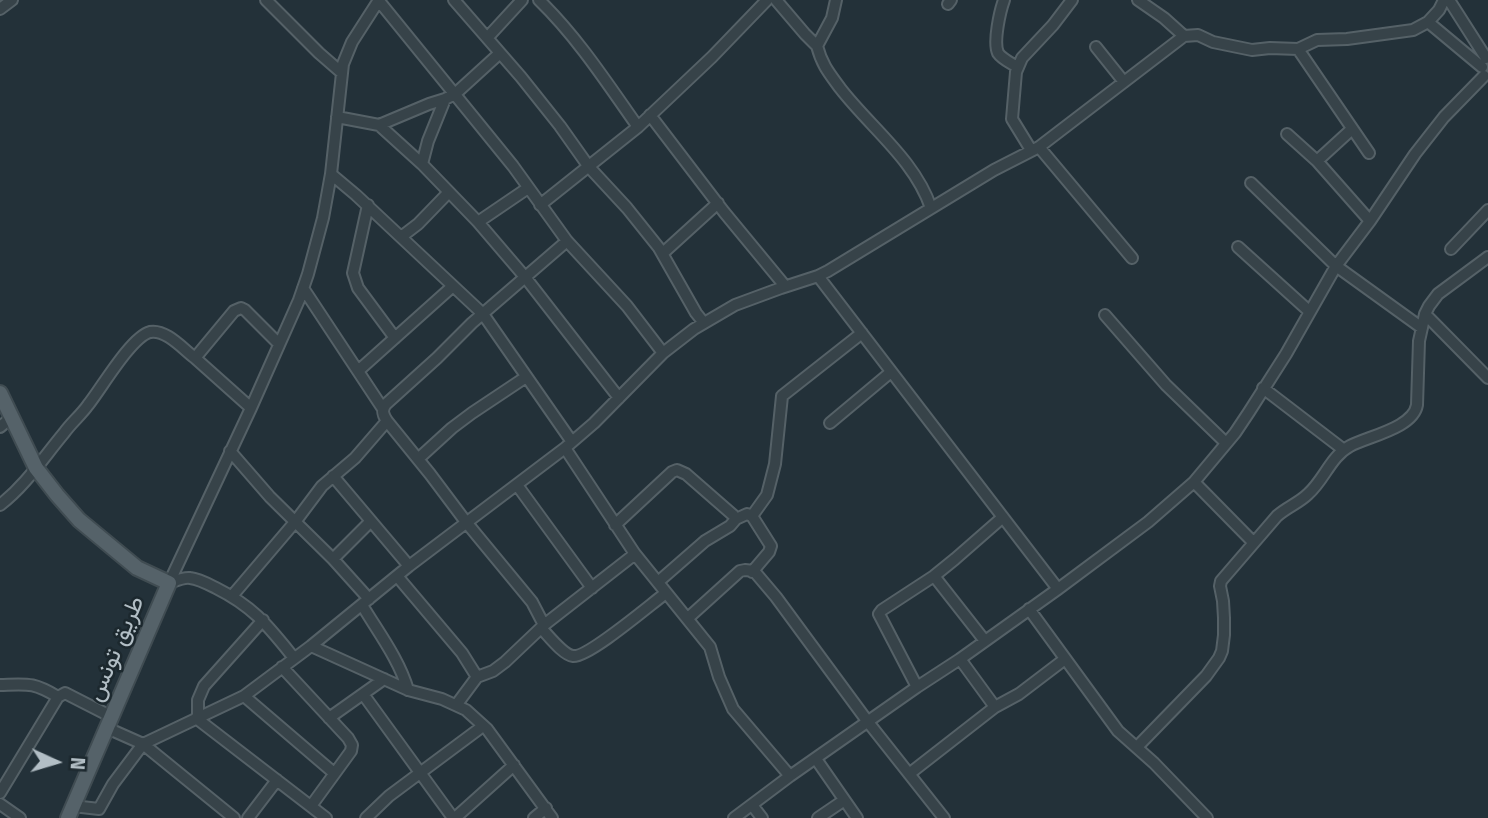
<!DOCTYPE html>
<html>
<head>
<meta charset="utf-8">
<style>
  body { margin:0 }
  #map { position:relative; width:1488px; height:818px; overflow:hidden; background:#233139; font-family:"Fira Sans",sans-serif }
  canvas { display:block }
  .north { position:absolute; left:21px; top:727px; width:70px; height:70px; -webkit-text-stroke:5px #1c282e; paint-order:stroke; rotate:94deg; font-size:19px; font-weight:700; line-height:28px; text-align:center; color:#b2bec5 }
  .north::after { content:''; display:block; margin:auto; width:24px; height:32px; background:#b2bec5; clip-path:polygon(50% 0,100% 100%,50% 72%,0 100%) }
</style>
</head>
<body>
<div id="map">
<canvas width="1488" height="818"></canvas>
<div class="north">N</div>
</div>
<script>
const ctx = document.querySelector('canvas').getContext('2d');
ctx.lineJoin = 'round';
function strokePath(path, color, width, dash) { ctx.strokeStyle = color; ctx.lineWidth = width; ctx.lineCap = dash ? 'butt' : 'round'; ctx.setLineDash(dash || []); ctx.stroke(path); }
function write(font, color, halo, rows, align = 'center') {
  ctx.font = font + ' "Fira Sans",Vazirmatn,sans-serif'; ctx.lineWidth = 5; ctx.setLineDash([]); ctx.textBaseline = 'middle'; ctx.strokeStyle = halo; ctx.fillStyle = color; for (const [text, x, y, turn = 0] of rows) {
    ctx.save(); ctx.translate(x, y); ctx.rotate((+turn || 0) * Math.PI / 180); ctx.textAlign = isNaN(turn) ? turn : align; if (halo) ctx.strokeText(text, 0, 0); ctx.fillText(text, 0, 0); ctx.restore();
  }
}
const minor = new Path2D(`
  M266,0L319,53L342,73
  M454,0L521,77L560,126L589,167L627,208L659,248L696,313L704,323
  M539,0C578,38 607,83 638,127
  M776,0L805,34L817,46L832,18L836,0
  M1004,0C1000,11 993,42 998,53C1002,59 1011,63 1017,67
  M1138,0L1164,18L1184,36L1198,35L1213,42L1252,50L1270,48L1298,49L1317,40L1347,39L1413,30L1428,22L1439,10L1444,0
  M1449,0L1486,58
  M379,1L513,166L567,241L627,306L663,353
  M948,4L951,0
  M0,9L12,0
  M1428,22L1482,67
  M488,37L522,0
  M817,46C822,65 829,73 840,88C870,127 915,160 931,208
  M1096,47L1124,82
  M1298,49L1369,153
  M650,115L724,212L785,286
  M337,117L379,125L429,104L445,99L455,94L500,53
  M379,125L422,164L478,222L525,277L619,398
  M1287,134L1317,161L1370,221
  M1039,147L1132,258
  M1031,150L1012,119L1016,72L1022,58L1053,25L1072,0
  M1317,161L1352,129
  M422,164L428,141L445,99
  M331,174L356,195L483,314L572,442
  M1251,183L1336,266L1422,328
  M368,205L353,273L358,288L395,338
  M540,205L638,127L712,57L767,0
  M478,222L528,188
  M401,237L418,224L449,192
  M1238,247L1310,312
  M1451,249L1488,210
  M663,253L718,203
  M818,276L1058,589
  M303,288L383,409
  M1425,314L1488,378
  M1105,315L1166,385L1226,443
  M195,358L251,408
  M358,371L453,286
  M1263,388L1344,450
  M830,423L891,372
  M0,427L12,417
  M565,448L635,554L710,647L719,677L733,709L790,776
  M230,451L270,497L333,559L369,599
  M418,459L452,428L472,413L526,377
  M333,476L371,521
  M1194,482L1253,542
  M517,485L592,588
  M0,505C26,485 43,458 64,433C71,423 81,415 88,405C101,389 131,337 150,332C166,329 183,349 195,358L234,311L241,308L245,310L279,344
  M752,516L767,495L775,464L782,396L862,333
  M615,525L672,472L677,470L686,474L733,515L736,519
  M333,559L371,521L409,566
  M397,576L462,653L477,677
  M934,576L985,641
  M658,582L705,541L730,526L736,519L747,514L752,516L771,546L769,552L752,572
  M169,583L251,408L299,300L308,274L323,218L331,174L343,64L352,42L379,0
  M169,583C175,581 184,577 190,578C199,579 208,584 216,588C254,607 268,626 294,658
  M232,596L295,522L322,486L355,458L387,421
  M362,605C378,632 399,659 408,690
  M1029,609L1118,731L1154,763L1207,818
  M688,618L740,571L745,570L754,571L776,597L868,722L944,818
  M544,625L532,602L466,522L430,474L387,421C383,415 381,410 386,404L437,358L472,323L567,241
  M541,628C548,635 563,655 573,656C588,658 651,604 666,593
  M311,646L408,690L442,699L466,710L487,729L552,818
  M960,659L995,707
  M282,667L348,738L352,745L351,751L311,806
  M0,685C28,684 33,682 58,697
  M917,687L879,614L882,610L934,576L955,559L1003,517
  M363,694L453,818
  M244,696L334,773
  M457,704L477,677L493,671L505,662L544,625L635,554
  M198,717V700L204,686L263,620
  M196,718L326,818
  M329,718L384,679
  M107,728L143,744L244,696L311,646L409,566L565,448L594,423L663,353L694,329L735,305L781,288L818,276L828,271L994,170L1039,147L1184,36
  M1137,747L1206,676L1219,658L1222,651L1224,635V618L1223,601L1220,586L1221,581L1277,516C1287,507 1299,503 1308,494C1324,480 1331,456 1350,446C1369,436 1413,428 1417,405L1419,341L1425,314L1429,306L1438,294L1488,257
  M816,759L857,818
  M909,774L995,707L1019,694L1065,659
  M0,793L58,697L65,693L112,717
  M0,804L20,818
  M752,805L762,818
  M73,806L99,809L113,784L143,744L234,818
  M248,818L277,780
  M366,818L389,796L483,726
  M455,818L514,765
  M534,818L546,808
  M734,818L790,776L917,687L960,659L1058,589L1148,522L1194,482L1235,433L1249,412L1286,354L1336,266L1370,221L1415,154L1444,117L1484,76
  M818,818L843,801`);
const major = new Path2D(`
  M0,393L36,468L57,495L79,520L137,568L169,583L68,818`);
strokePath(minor, '#556167', 14);
strokePath(major, '#404c52', 18);
strokePath(minor, '#374349', 10);
strokePath(major, '#556269', 14);
write('24px', '#b2bec5', '#1c282e', [
  ["طريق تونس",116,649,-67]
]);
</script>
</body>
</html>
